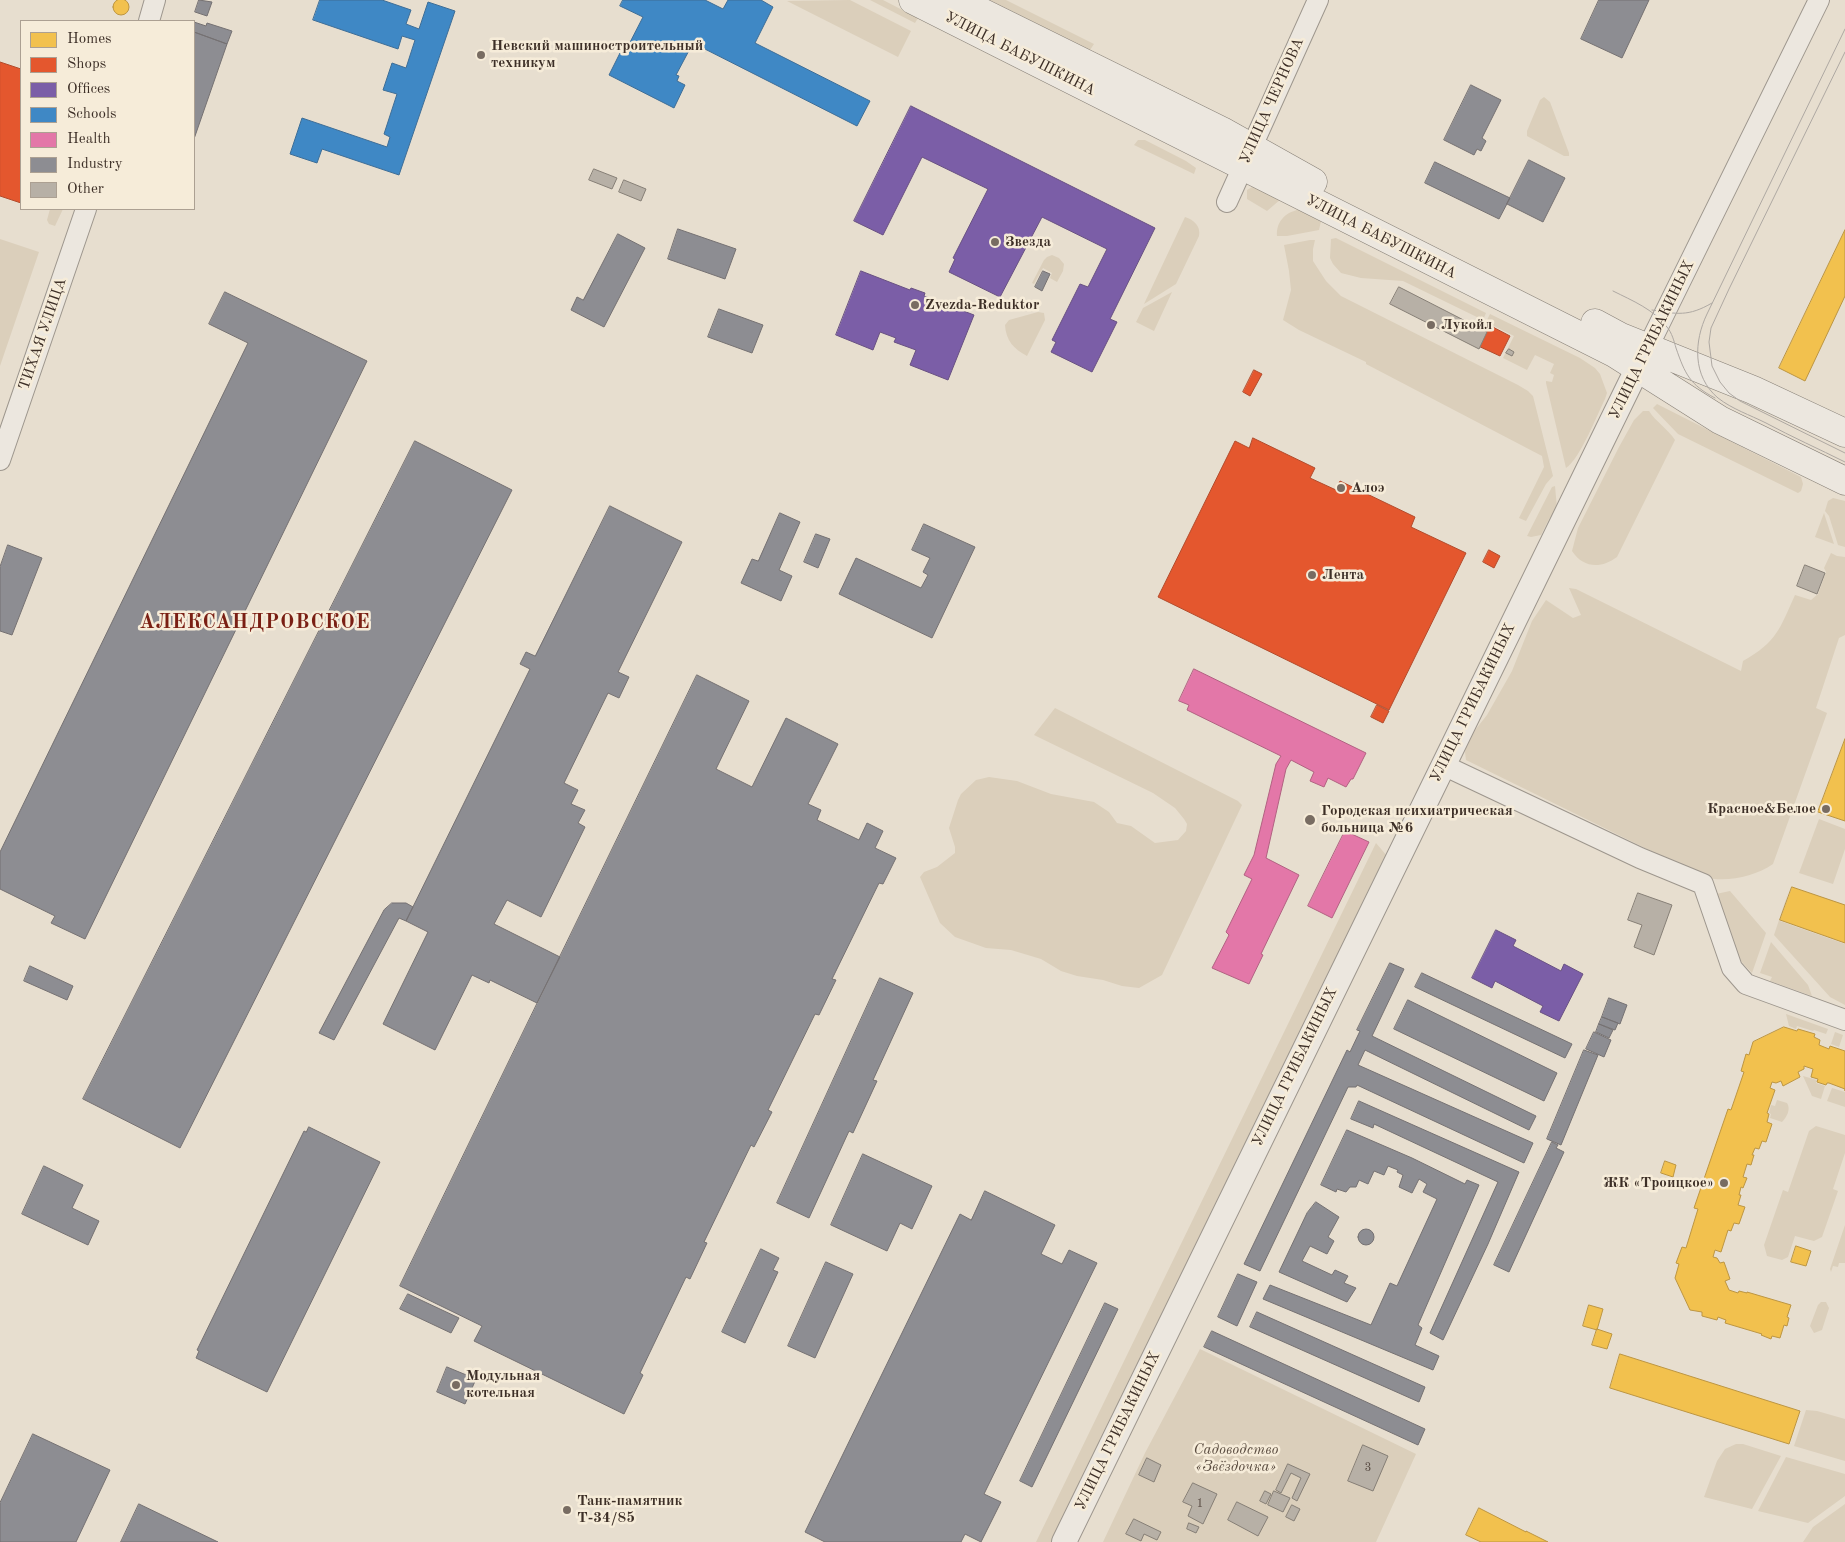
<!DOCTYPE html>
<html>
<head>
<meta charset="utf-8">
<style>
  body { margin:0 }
  #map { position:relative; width:1845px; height:1542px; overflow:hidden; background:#e7decf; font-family:"Old Standard TT",serif }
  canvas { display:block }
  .legend { position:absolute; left:20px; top:20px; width:175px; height:190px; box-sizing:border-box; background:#f6ecd9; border:1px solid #aca092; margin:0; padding:6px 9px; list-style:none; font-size:15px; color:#3d2f27 }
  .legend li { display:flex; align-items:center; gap:10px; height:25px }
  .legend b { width:25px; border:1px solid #aca092 }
</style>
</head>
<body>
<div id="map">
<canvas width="1845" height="1542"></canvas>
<ul class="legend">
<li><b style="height:14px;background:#f2c14e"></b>Homes</li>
<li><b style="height:14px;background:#e4572e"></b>Shops</li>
<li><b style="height:14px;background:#7b5ea7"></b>Offices</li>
<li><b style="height:14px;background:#3f88c5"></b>Schools</li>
<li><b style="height:14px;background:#e377a8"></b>Health</li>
<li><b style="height:14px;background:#8d8d92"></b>Industry</li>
<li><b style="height:14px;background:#b7b0a6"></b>Other</li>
</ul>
</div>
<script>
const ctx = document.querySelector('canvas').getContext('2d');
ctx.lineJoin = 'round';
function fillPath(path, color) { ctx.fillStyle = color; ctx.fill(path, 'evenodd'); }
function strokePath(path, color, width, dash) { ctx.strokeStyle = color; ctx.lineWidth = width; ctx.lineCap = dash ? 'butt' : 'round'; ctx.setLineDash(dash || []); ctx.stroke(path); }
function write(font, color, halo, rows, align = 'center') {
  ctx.font = font + ' "Old Standard TT",serif'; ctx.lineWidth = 5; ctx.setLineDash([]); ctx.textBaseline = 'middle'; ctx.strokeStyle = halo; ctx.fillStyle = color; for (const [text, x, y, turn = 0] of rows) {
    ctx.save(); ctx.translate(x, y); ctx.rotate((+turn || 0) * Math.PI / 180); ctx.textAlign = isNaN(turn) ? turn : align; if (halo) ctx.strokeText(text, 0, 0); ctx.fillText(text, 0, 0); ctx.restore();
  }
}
fillPath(new Path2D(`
  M850,0L911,31L898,57L787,1Z
  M870,0H883L918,18L915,23Z
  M989,0H1006L1094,44L1090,50Z
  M1544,97L1550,102L1569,153V156H1564L1527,136V131L1540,100Z
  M1138,140H1145L1186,161L1196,168L1194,174L1134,145Z
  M1254,186L1281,199L1267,211L1247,199V190Z
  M50,209H63L55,226L49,224L47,220Z
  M1297,210H1302L1321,221L1319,230L1287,236H1277C1276,222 1285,213 1297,210Z
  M1185,217C1194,220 1201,226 1199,236L1176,284L1144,304Z
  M1336,238L1486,313L1483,320L1403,281L1361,278L1341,273L1333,264L1330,258L1331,239Z
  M0,239L39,252L0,366Z
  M1310,240H1315L1313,249V261L1326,281L1341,296L1518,385L1528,391L1533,396L1553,476L1546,484L1526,521L1519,518L1544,467L1542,456L1366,364V362L1299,330L1283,320L1291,290L1289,271L1284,245Z
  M1052,255L1059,258L1064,264L1063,271L1057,282L1050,278L1052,273L1043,268L1034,284L1032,283L1044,260L1047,257Z
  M1172,292L1154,331L1136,322L1143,308Z
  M1038,312L1044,313L1045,320L1027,356C1014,349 1006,341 1005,325L1009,320Z
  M1490,314L1580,358L1595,368L1600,374L1607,393L1605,399C1597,415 1580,459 1566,468L1546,383V381L1552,382L1554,375L1550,373L1554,364L1535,355L1527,370L1503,358L1514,336L1486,322Z
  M1657,404L1801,477L1803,484L1801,491L1798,493L1678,434L1653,408Z
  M1643,411H1649C1656,422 1668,429 1675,440L1617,557C1601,569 1583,568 1572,551L1578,528L1619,447L1634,420Z
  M1555,486L1557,508L1549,519L1541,535L1531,537L1527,536L1552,487Z
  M1833,498L1845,501V547L1838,545L1829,516L1825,511L1828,501Z
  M1824,513L1834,544L1815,537Z
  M1831,553L1837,556L1845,557V635L1839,638L1816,708L1827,713L1773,864C1754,877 1725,883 1704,877L1466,760L1465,752L1468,739L1487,715L1512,671L1532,621L1546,600L1573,618L1581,615L1569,588L1576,589L1741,671L1743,661C1777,642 1780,628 1795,595L1811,600L1818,594L1826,572L1824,568Z
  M1055,708L1238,801L1242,805L1162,975L1139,988L1122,986L1103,980L1077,976L1061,971L1041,959L1011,950L986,948L955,937L940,923L920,877L924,872L937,867L955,853V847L949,828L958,800L961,794L976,780L989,777L1017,781L1051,794L1094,802L1109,812L1117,823L1131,826L1155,843L1178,840L1186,831L1187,824L1184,819L1175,808L1153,793L1034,735Z
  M1819,819L1845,829V849L1833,884L1799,873Z
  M1376,843L1387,856L1054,1542H1036Z
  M1789,890L1780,921L1845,944V1005L1830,997L1774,935Z
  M1730,891L1766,933L1752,973L1739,959L1716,894Z
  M1771,942L1808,985L1812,996L1770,981L1772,977L1760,973Z
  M1786,1014L1828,1029L1826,1034L1814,1030L1813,1031L1797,1026L1796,1029L1789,1026Z
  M1835,1032L1843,1035L1839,1047L1831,1044Z
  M1803,1076L1817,1080L1816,1083L1825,1086L1821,1099L1812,1096Z
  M1832,1088L1845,1092V1107L1827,1101Z
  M1777,1100L1787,1103C1791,1109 1787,1117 1782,1122L1770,1118L1771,1114L1769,1113L1771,1105L1775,1106Z
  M1816,1126L1845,1135V1153L1833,1189L1838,1191L1822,1237L1814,1241L1795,1236L1788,1257L1782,1260L1767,1256L1764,1245L1783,1190L1788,1192L1809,1131Z
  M1845,1225V1263H1839L1838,1267L1833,1266L1831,1272L1830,1269Z
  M1821,1302H1826L1829,1308L1822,1330L1814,1333L1810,1326L1818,1305Z
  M1200,1349L1416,1454L1376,1542H1103L1145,1453Z
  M1806,1410L1817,1411L1845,1419V1461L1794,1446Z
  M1736,1444H1743L1781,1456L1752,1509L1704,1497L1717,1461L1725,1449Z
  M1786,1457L1845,1474V1496L1808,1523L1758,1511Z
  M1845,1504V1542H1803L1813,1527Z`), '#dbcfbb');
const homes = new Path2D(`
  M113 7a8 8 0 1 1 16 0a8 8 0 1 1-16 0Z
  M1845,230V296L1805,381L1779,368Z
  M1845,739V821L1818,812Z
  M1792,887L1845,905V943L1780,920Z
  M1784,1027L1797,1031L1798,1029L1815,1034L1814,1037L1820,1040L1819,1045L1829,1049L1830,1046L1845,1051V1091V1089L1829,1083H1827L1826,1085L1817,1082L1818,1079L1811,1077L1813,1069L1804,1066V1069L1798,1072L1800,1077L1783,1086L1781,1081L1776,1083L1772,1082L1770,1088L1775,1090L1767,1113L1769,1114L1767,1122L1772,1124L1766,1142L1762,1141L1759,1149L1755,1148L1752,1155H1754L1751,1165L1747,1164L1743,1177L1747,1178L1743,1188L1741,1187L1739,1195H1741L1738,1205L1745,1207L1739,1224L1734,1223L1731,1231L1728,1230L1721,1252L1715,1250L1713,1257L1717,1258L1720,1263L1724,1262L1730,1279L1725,1281L1729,1290L1738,1293L1739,1291L1747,1293V1292L1791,1305L1787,1317L1789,1318L1787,1326L1784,1325L1780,1338L1772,1336L1771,1339L1761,1335L1762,1334L1725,1323L1726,1320L1718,1317L1717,1320L1702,1316V1312L1690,1310L1675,1278L1679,1264L1676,1263L1682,1247L1686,1248L1698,1209L1694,1208L1728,1109L1731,1110L1744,1072L1741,1071L1746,1054L1749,1055L1753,1042Z
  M1665,1161L1676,1165L1673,1177L1661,1173Z
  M1796,1246L1811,1251L1806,1266L1791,1262Z
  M1589,1305L1603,1309L1597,1330L1583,1326Z
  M1597,1329L1612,1334L1607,1349L1592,1345Z
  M1620,1354L1800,1411L1789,1444L1610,1388Z
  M1479,1508L1526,1532V1531L1548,1542H1481L1466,1535Z`);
fillPath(homes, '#f2c14e');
strokePath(homes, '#bc9542', 1);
const shops = new Path2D(`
  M0,62L21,69V203L0,196Z
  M1487,324L1510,336L1500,356L1476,345Z
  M1254,370L1262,374L1250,396L1243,392Z
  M1253,438L1315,468L1310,478L1336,490L1340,481L1415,517L1411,527L1466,553L1389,710L1158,597L1235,441L1249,448Z
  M1489,550L1500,556L1494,568L1483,562Z
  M1377,705L1389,711L1383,723L1371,717Z`);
fillPath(shops, '#e4572e');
strokePath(shops, '#b24b2c', 1);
const offices = new Path2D(`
  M911,106L1155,228L1110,319L1117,322L1092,372L1051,352L1056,342L1052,340L1080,284L1088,287L1107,249L1042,217L1000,297L949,272L955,259L953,258L988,189L922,157L883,235L854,221Z
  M861,271L910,290L911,288L925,293L924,296L974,315L948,380L910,365L916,350L894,342L896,338L880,332L873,350L836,335Z
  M1496,930L1516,940L1513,946L1561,971L1564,964L1583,974L1559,1021L1540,1012L1543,1006L1495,981L1492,988L1472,978Z`);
fillPath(offices, '#7b5ea7');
strokePath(offices, '#685081', 1);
const schools = new Path2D(`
  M320,0H382L411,10L406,24L419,29L428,2L455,11L399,175L322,149L317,163L290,154L302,118L387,147L390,137L384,134L397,94L383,90L392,63L406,68L415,40L402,36L398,49L313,20Z
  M623,0H705L723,9L728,0H761L773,7L755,43L870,101L857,126L693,43L676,75L679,76L677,81L685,85L674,108L609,75L620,53L624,54L643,17L620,6Z`);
fillPath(schools, '#3f88c5');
strokePath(schools, '#3e6d96', 1);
const health = new Path2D(`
  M1194,669L1366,753L1353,779H1351L1346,787L1328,778L1324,787L1310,781L1314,772L1291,760L1286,769L1266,858L1299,875L1261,954L1263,955L1249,984L1212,968L1229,935L1226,932L1252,879L1244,875L1254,855L1276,764L1281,756L1187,710L1189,705L1179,701Z
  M1345,831L1369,842L1332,918L1308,906Z`);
fillPath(health, '#e377a8');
strokePath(health, '#b16181', 1);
const industry = new Path2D(`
  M199,0L212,2L207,16L195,12Z
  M1599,0H1649L1622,58L1581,39Z
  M194,22L206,26L207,23L232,31L227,44L194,32Z
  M194,32L227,44L194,139Z
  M1471,85L1501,100L1482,138L1486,141L1481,151L1477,149L1474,155L1444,140Z
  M1529,160L1565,178L1543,222L1507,204Z
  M1435,162L1510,198L1499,219L1425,183Z
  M678,229L736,249L725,279L668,259Z
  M618,234L645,248L604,327L571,310L577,297L583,300Z
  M1043,271L1050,274L1042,291L1035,287Z
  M225,292L367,361L85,939L51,923L55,916L0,889V852L248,343L209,324Z
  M719,309L763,325L752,353L708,337Z
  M415,441L512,490L180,1148L83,1099Z
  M610,506L682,542L618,672L629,677L619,698L608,693L564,783L578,790L571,804L585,810L578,823L585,827L541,917L507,900L494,924L560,957L537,1003L490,980L489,983L472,975L435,1050L383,1024L428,932L406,921L530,669L520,664L526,652L535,656Z
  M780,513L800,522L779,570L792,576L781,601L741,583L752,559L758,561Z
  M924,524L975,547L932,638L839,594L856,558L921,588L928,575L923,572L930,558L912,550Z
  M816,534L830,539L818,568L804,562Z
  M8,545L42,558L12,635L0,631V567Z
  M697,675L749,701L716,769L752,787L786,718L838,744L808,804L821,810L817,820L859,840L867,823L883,831L875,848L896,858L883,884L879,883L832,979L836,980L819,1015L815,1014L768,1110L772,1112L754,1147L751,1145L704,1242L707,1243L690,1279L686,1277L640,1373L643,1375L624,1414L474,1341L482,1326L400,1286Z
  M392,903H406L413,907L406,921L399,918L334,1040L319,1033L384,910Z
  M1390,963L1404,969L1372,1036L1536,1116L1529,1130L1365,1050L1358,1065L1533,1143L1524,1163L1357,1085L1356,1087H1348L1260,1271L1244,1264L1347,1050L1350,1052L1360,1031L1357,1030Z
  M30,966L73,986L67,1000L24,981Z
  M1422,973L1572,1044L1565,1058L1415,987Z
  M880,978L913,993L873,1080L877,1081L853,1133L849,1131L809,1218L777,1203Z
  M1609,998L1627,1005L1620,1024L1602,1017Z
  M1408,1000L1557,1073L1544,1101L1394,1029Z
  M1602,1017L1618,1023L1615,1030L1599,1024Z
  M1599,1024L1613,1030L1609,1038L1596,1032Z
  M1594,1032L1611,1040L1604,1057L1586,1049Z
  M1584,1050L1598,1055L1561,1145L1547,1139Z
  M1359,1101L1519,1172L1488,1244L1443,1340L1430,1333L1498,1182L1374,1124L1373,1128L1351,1119Z
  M309,1127L380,1162L267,1392L196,1358L199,1351L197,1350L304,1131L306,1132Z
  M1347,1130L1412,1158L1465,1184L1467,1180L1479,1185L1418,1325L1422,1328L1415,1345L1439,1356L1433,1370L1263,1299L1270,1285L1371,1325L1390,1283L1397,1286L1437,1199L1423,1192L1427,1184L1419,1179L1412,1193L1399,1187L1403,1175L1397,1172L1398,1170L1388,1166L1384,1175L1374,1171L1368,1184L1359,1180L1356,1187H1350L1346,1192L1337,1189L1336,1192L1321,1185Z
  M1552,1142L1558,1145L1556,1148L1564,1152L1509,1272L1494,1265Z
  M863,1154L932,1186L912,1229L900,1223L887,1251L831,1225Z
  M44,1166L83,1185L72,1208L99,1221L88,1245L22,1214Z
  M985,1191L1055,1225L1041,1254L1062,1264L1069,1250L1097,1263L984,1494L1001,1502L981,1542L965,1534L961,1542H825L805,1532L960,1214L971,1220Z
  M1316,1202L1339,1217L1328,1237L1334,1241L1327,1254L1310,1246L1302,1261L1332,1275L1335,1270L1348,1276L1344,1283L1356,1288L1347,1302L1279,1272L1307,1213Z
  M1358 1237a8 8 0 1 1 16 0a8 8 0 1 1-16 0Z
  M761,1249L779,1258L773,1270L778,1272L745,1343L722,1332Z
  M826,1262L853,1274L815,1358L788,1346Z
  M1238,1274L1257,1282L1237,1326L1218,1317Z
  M408,1294L459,1318L451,1333L400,1309Z
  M1105,1303L1118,1309L1032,1487L1020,1481Z
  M1257,1312L1425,1387L1419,1402L1250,1327Z
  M1212,1331L1425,1429L1418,1445L1204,1347Z
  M447,1367L476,1379L465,1404L437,1392Z
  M33,1434L110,1470L76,1542H0V1503Z
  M139,1504L218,1542H121Z`);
fillPath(industry, '#8d8d92');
strokePath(industry, '#757172', 1);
const building = new Path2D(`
  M594,169L617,178L612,189L589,180Z
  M624,180L646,189L641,201L619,192Z
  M1399,287L1487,332L1479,349L1390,304Z
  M1509,349L1514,352L1512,356L1506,353Z
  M1805,565L1825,573L1817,594L1797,586Z
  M1638,893L1672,905L1654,955L1634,947L1642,925L1628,920Z
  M1363,1445L1388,1456L1373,1491L1348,1481Z
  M1147,1458L1161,1465L1154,1482L1139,1475Z
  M1288,1464L1310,1474L1297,1501L1292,1498L1301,1478L1291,1473L1281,1493L1276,1490Z
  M1193,1483L1217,1494L1203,1524L1188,1516L1192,1506L1183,1502Z
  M1265,1491L1271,1494L1266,1504L1260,1501Z
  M1274,1491L1290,1498L1283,1512L1268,1505Z
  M1237,1502L1268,1517L1258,1536L1228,1520Z
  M1292,1505L1300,1509L1294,1521L1286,1517Z
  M1134,1519L1161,1532L1157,1540L1144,1534L1141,1541L1126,1534Z
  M1189,1523L1199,1527L1196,1533L1187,1529Z`);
fillPath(building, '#b7b0a6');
strokePath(building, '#867f76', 1);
const minor = new Path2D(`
  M149,21L155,0
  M1227,202L1318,0
  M1648,347L1819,0
  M0,460L86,209
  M1443,765L1640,858L1703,884L1732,968L1746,984L1845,1020`);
const tertiary = new Path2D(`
  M1064,1542L1646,351`);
const secondary = new Path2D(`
  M913,0L1614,353L1720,420L1845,481
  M957,0L1222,131L1313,182
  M1595,323L1621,337L1753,390L1845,433`);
strokePath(minor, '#9d968d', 22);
strokePath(tertiary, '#9d968d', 26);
strokePath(secondary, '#867f76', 29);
strokePath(minor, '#ece7df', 20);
strokePath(tertiary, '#ece7df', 24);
strokePath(secondary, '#ece7df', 28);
strokePath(new Path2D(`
  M1845,29L1707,314C1694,341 1692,376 1718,398C1732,409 1750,415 1766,423C1792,437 1819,449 1845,462
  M1845,52L1729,289L1711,328L1709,342L1712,366L1720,382L1729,393L1740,401L1845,453
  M1613,291C1633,301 1653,309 1667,327C1672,333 1674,341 1676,348C1685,374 1690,385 1715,398
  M1652,310C1677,314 1688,317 1712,303`), '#aea8a2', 1);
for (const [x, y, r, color] of [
  [481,55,5,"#786c62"],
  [995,242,5,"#786c62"],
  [915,305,5,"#786c62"],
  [1431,325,5,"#786c62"],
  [1341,488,5,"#786c62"],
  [1312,575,5,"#786c62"],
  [1826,809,5,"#786c62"],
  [1310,820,6,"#786c62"],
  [1724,1183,5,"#786c62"],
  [456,1385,5,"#786c62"],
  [567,1510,5,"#786c62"]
]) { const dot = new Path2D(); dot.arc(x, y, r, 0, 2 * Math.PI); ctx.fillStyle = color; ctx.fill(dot); strokePath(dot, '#f6ecd9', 2); }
write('12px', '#5c4f47', null, [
  ["3",1368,1468],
  ["1",1200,1504]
]);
write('bold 15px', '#3d2f27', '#f6ecd9', [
  ["Невский машиностроительный",491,46],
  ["техникум",491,63],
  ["Звезда",1005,242],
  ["Zvezda-Reduktor",925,305],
  ["Лукойл",1441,325],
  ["Алоэ",1351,488],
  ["Лента",1322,575],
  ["Красное&Белое",1816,809,"right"],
  ["Городская психиатрическая",1321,811],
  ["больница №6",1321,828],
  ["ЖК «Троицкое»",1714,1183,"right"],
  ["Модульная",466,1376],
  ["котельная",466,1393],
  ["Танк-памятник",577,1501],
  ["Т-34/85",577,1518]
], 'left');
write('15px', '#3d2f27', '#f6ecd9', [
  ["УЛИЦА БАБУШКИНА",1020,54,27],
  ["УЛИЦА ЧЕРНОВА",1272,101,-66],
  ["УЛИЦА БАБУШКИНА",1381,237,27],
  ["ТИХАЯ УЛИЦА",43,334,-71],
  ["УЛИЦА ГРИБАКИНЫХ",1652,340,-64],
  ["УЛИЦА ГРИБАКИНЫХ",1473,703,-64],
  ["УЛИЦА ГРИБАКИНЫХ",1295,1067,-64],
  ["УЛИЦА ГРИБАКИНЫХ",1118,1431,-64]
]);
write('italic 15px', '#5b4d41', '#f6ecd9', [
  ["Садоводство",1236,1450],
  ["«Звёздочка»",1236,1467]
]);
ctx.letterSpacing = '1px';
write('bold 20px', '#7a1f14', '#f6ecd9', [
  ["АЛЕКСАНДРОВСКОЕ",255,623]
]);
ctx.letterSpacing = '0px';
</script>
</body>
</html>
